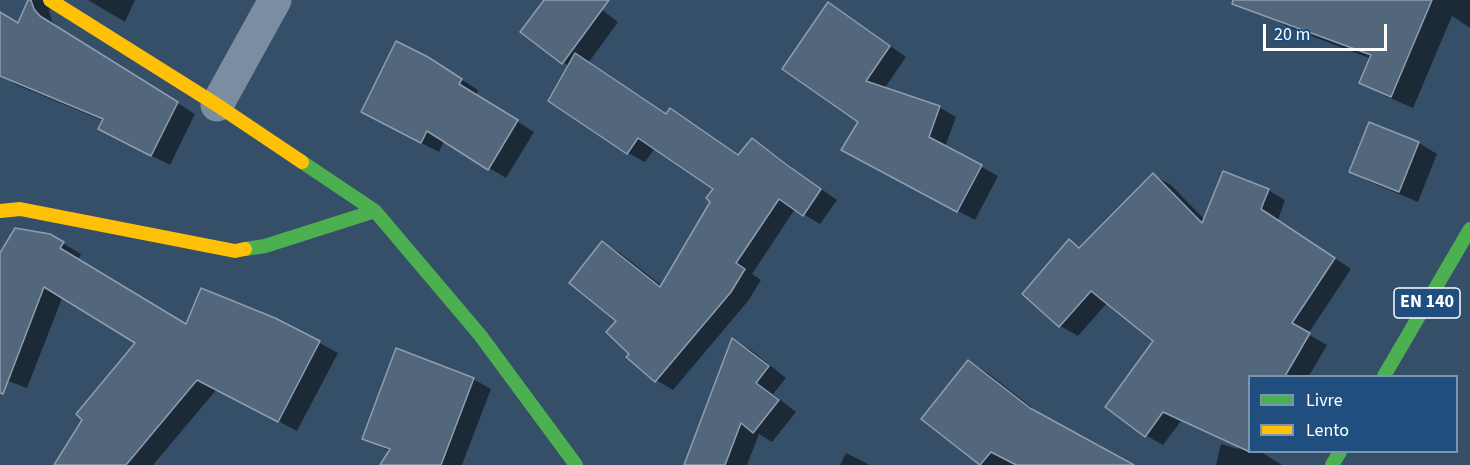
<!DOCTYPE html>
<html>
<head>
<meta charset="utf-8">
<style>
  body { margin:0 }
  #map { position:relative; width:1470px; height:465px; overflow:hidden; background:#364f69; font-family:"Source Sans 3",sans-serif }
  canvas { display:block }
  .legend { position:absolute; left:1248px; top:375px; width:210px; height:78px; box-sizing:border-box; background:#204e7f; border:2px solid #7995b2; margin:0; padding:8px 10px; list-style:none; font-size:18px; color:#fff }
  .legend li { display:flex; align-items:center; gap:12px; height:30px }
  .legend b { width:30px; border:2px solid #7995b2 }
  .scale { position:absolute; left:1263px; top:24px; width:124px; height:27px; box-sizing:border-box; border:3px solid #fff; border-top:0; padding-left:8px; font-size:18px; line-height:21px; white-space:nowrap; color:#fff; -webkit-text-stroke:4px #204e7f; paint-order:stroke }
</style>
</head>
<body>
<div id="map">
<canvas width="1470" height="465"></canvas>
<ul class="legend">
<li><b style="height:8px;background:#4caf50"></b>Livre</li>
<li><b style="height:8px;background:#ffc107"></b>Lento</li>
</ul>
<div class="scale">20 m</div>
</div>
<script>
const ctx = document.querySelector('canvas').getContext('2d');
ctx.lineJoin = 'round';
function fillPath(path, color) { ctx.fillStyle = color; ctx.fill(path, 'evenodd'); }
function strokePath(path, color, width, dash) { ctx.strokeStyle = color; ctx.lineWidth = width; ctx.lineCap = dash ? 'butt' : 'round'; ctx.setLineDash(dash || []); ctx.stroke(path); }
function write(font, color, halo, rows, align = 'center') {
  ctx.font = font + ' "Source Sans 3",sans-serif'; ctx.lineWidth = 5; ctx.setLineDash([]); ctx.textBaseline = 'middle'; ctx.strokeStyle = halo; ctx.fillStyle = color; for (const [text, x, y, turn = 0] of rows) {
    ctx.save(); ctx.translate(x, y); ctx.rotate((+turn || 0) * Math.PI / 180); ctx.textAlign = isNaN(turn) ? turn : align; if (halo) ctx.strokeText(text, 0, 0); ctx.fillText(text, 0, 0); ctx.restore();
  }
}
fillPath(new Path2D(`
  M29,0H53L49,11L52,21L59,28L195,114L170,165L119,139L104,121L17,85L0,75V14L19,25Z
  M88,0H135L125,22Z
  M546,0H589L618,22L589,62L667,115L740,156L752,140L769,150L804,177L837,200L820,224L795,209L752,274L761,280L748,301L673,390L656,380L631,353L618,321L603,243L620,253L662,286L712,201L715,189L655,148L645,162L628,153L550,100L569,66L563,62Z
  M1271,0H1470V28L1452,16L1413,108L1383,95L1361,83L1372,59L1288,27L1266,15Z
  M828,4L845,14L906,57L884,89L939,107L956,117L945,147L998,176L975,220L860,159V122Z
  M445,69L478,90L476,95L534,132L506,178L444,141L439,152L380,122Z
  M1419,143L1437,154L1418,202L1370,182L1351,172Z
  M1153,175L1171,185L1205,220L1268,190L1285,200L1278,220L1351,269L1308,334L1327,345L1309,376H1250V452H1265L1264,454L1282,465H1216L1221,444L1238,449L1239,447L1181,421L1163,445L1145,435L1155,341L1107,303L1078,336L1060,326L1024,293L1070,241L1081,248Z
  M49,235L81,254L78,260L187,326L275,319L338,353L297,431L217,389L153,465H56L137,343L63,296L27,388L0,378V256Z
  M733,340L751,350L786,378L773,394L796,412L772,442L759,434L747,465H686Z
  M968,361L989,374L1048,420L1124,465H982L923,419Z
  M473,379L491,389L462,465H382L391,452L364,438Z
  M846,453L870,465H840Z`), '#0007');
const building = new Path2D(`
  M28,0H31L34,9L40,16L178,102L151,156L98,129L103,119L0,76V12L18,23Z
  M544,0H609L562,64L520,32Z
  M1233,0H1432L1391,97L1359,83L1371,55L1232,4Z
  M828,2L890,46L866,81L940,106L929,137L982,165L957,212L841,150L858,122L782,69Z
  M396,41L428,57L462,79L459,84L518,120L488,170L427,131L421,143L361,112Z
  M575,53L666,114L670,108L738,155L752,138L787,165L821,189L803,216L779,199L736,263L745,269L731,292L655,382L626,357L629,354L606,332L616,321L569,283L602,241L660,287L710,202L706,198L713,189L638,138L627,154L548,101Z
  M1369,122L1419,142L1399,192L1349,172Z
  M1223,171L1269,189L1261,209L1335,258L1292,323L1310,333L1285,376H1250V452L1163,412L1145,437L1105,407L1153,341L1091,291L1059,327L1022,294L1069,239L1079,248L1153,173L1202,223Z
  M15,228L50,234L64,242L60,248L186,324L201,288L275,318L320,341L278,422L197,380L126,465H54L82,420L76,414L135,343L44,287L3,394L0,393V253Z
  M732,338L769,366L756,383L779,400L753,433L741,423L725,465H684Z
  M396,348L474,378L441,465H380L390,449L362,439Z
  M968,360L1030,408L1134,465H1016L991,452L980,465L921,419Z`);
fillPath(building, '#53677c');
strokePath(building, '#8f9eae', 1.5);
strokePath(new Path2D(`
  M217,105L275,0`), '#7b8da0', 33);
strokePath(new Path2D(`
  M302,162L375,211L480,335L576,465
  M245,249L265,246L375,211
  M1384,376L1470,229
  M1332,465L1340,452`), '#4caf50', 14);
strokePath(new Path2D(`
  M50,0L217,105L302,162
  M0,211L20,209L235,251L245,249`), '#ffc107', 14);
for (const [x, y, w] of [
  [1427,303,66]
]) { const box = new Path2D(); box.roundRect(x - w / 2, y - 15, w, 30, 4.5); ctx.fillStyle = '#204e7f'; ctx.fill(box); strokePath(box, '#fff', 1.5); }
write('bold 18px', '#fff', null, [
  ["EN 140",1427,303]
]);
</script>
</body>
</html>
